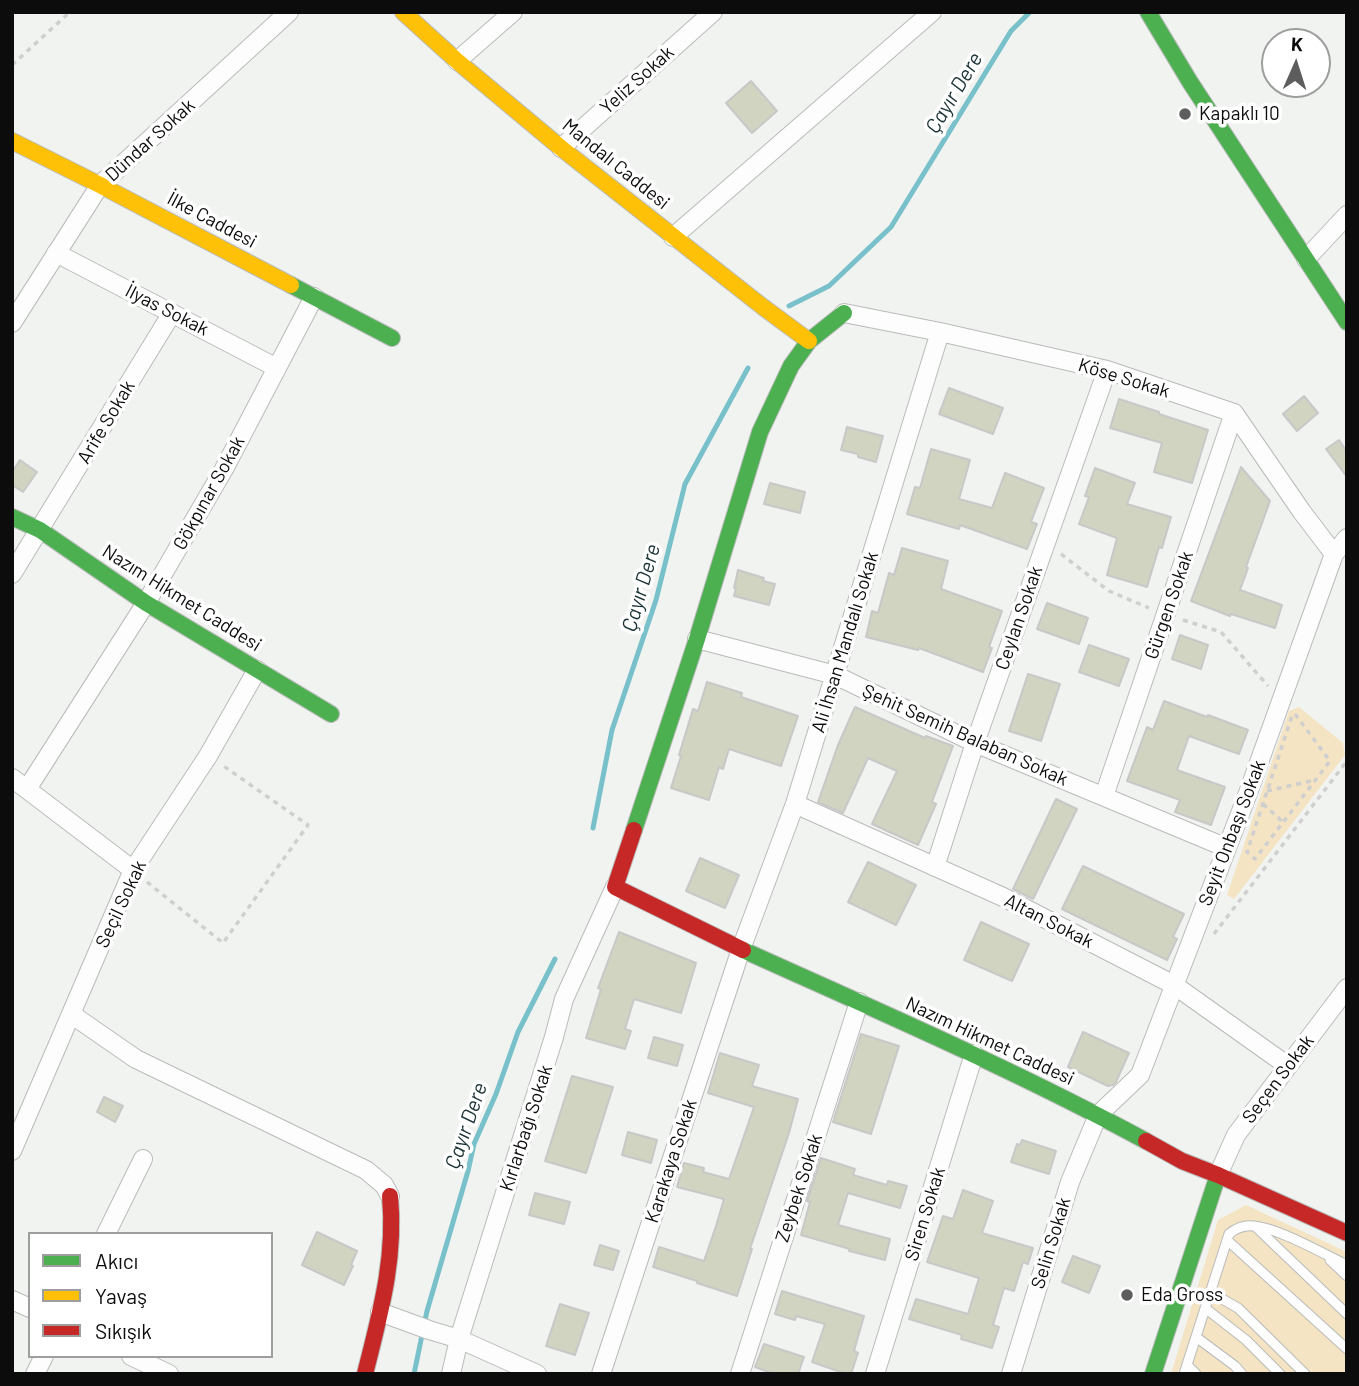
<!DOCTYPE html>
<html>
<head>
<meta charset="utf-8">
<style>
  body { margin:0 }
  #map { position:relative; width:1359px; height:1386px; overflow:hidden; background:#f1f3f1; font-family:Barlow,sans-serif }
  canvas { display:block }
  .frame { position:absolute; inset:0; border:14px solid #0b0c0b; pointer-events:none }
  .legend { position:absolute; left:28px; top:1232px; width:245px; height:126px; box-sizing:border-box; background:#fff; border:2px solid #9d9e9d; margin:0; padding:9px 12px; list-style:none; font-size:21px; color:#0b0c0b }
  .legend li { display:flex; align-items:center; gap:14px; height:35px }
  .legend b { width:35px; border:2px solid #9d9e9d }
  .north { position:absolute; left:1261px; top:28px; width:70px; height:70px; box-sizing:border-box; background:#fff; border:2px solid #9d9e9d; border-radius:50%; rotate:3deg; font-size:19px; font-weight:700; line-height:28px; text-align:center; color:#0b0c0b }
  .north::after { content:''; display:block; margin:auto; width:24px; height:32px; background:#5c5d5c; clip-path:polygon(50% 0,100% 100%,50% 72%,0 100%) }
</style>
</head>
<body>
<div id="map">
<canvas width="1359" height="1386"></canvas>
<div class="frame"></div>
<ul class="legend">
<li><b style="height:9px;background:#4caf50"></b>Akıcı</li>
<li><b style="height:9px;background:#ffc107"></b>Yavaş</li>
<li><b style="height:9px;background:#c62828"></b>Sıkışık</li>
</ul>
<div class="north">K</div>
</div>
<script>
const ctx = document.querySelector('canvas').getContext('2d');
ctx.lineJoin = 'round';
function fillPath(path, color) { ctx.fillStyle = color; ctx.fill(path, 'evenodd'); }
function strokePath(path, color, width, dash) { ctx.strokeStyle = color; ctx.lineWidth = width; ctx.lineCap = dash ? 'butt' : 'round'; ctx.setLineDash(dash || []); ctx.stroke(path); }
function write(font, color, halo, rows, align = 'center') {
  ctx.font = font + ' Barlow,sans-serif'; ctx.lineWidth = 7; ctx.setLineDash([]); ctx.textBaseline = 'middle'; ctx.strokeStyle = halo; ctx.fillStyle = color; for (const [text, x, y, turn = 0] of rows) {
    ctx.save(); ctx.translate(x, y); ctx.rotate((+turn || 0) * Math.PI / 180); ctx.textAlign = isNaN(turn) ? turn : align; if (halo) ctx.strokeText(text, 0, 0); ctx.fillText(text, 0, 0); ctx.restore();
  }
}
fillPath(new Path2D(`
  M1299,707L1343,743L1345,755L1234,899L1227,895L1289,711Z
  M1246,1205L1347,1252V1374H1171L1218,1220Z`), '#f4e4c3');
strokePath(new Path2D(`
  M789,306L829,286L891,227L1011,31L1030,12
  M593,828L612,730L656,600L685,484L748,368
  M414,1374L427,1311L468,1171L474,1144L496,1094L518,1032L555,959`), '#79c1ca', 5);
const building = new Path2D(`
  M751,81L777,111L752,133L726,103Z
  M949,388L1003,408L993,434L939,414Z
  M1304,396L1318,413L1297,431L1283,414Z
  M1119,399L1159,412V414L1208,430L1192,483L1154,472L1162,443L1110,428Z
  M847,427L883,436L876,462L858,457V454L841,450Z
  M1339,440L1347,452V477L1326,449Z
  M931,449L970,460L959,499L992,508L1005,473L1044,488L1031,522L1037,524L1027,549L960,525L959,529L907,514L915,487L920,488Z
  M20,460L37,472L23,492L12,485V472Z
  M1241,467L1270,501L1246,567L1248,568L1240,590L1282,605L1275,628L1231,614L1230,616L1191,601Z
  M1095,468L1135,483L1127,504L1171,517L1162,548L1159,547L1147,587L1107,575L1117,538L1079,524L1089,497L1085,496Z
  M770,483L805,492L800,513L764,504Z
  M902,548L948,561L941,589L1002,611L989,647L992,648L983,672L919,648L918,650L866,637L872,611L878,613L889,573L894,575Z
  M738,570L764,578L763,581L775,584L769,605L734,596L736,588H734Z
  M1047,603L1088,618L1079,644L1037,629Z
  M1180,635L1208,645L1201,669L1172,659Z
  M1089,645L1129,659L1119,686L1079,672Z
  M1028,674L1060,684L1041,741L1009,731Z
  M707,682L742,693L741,697L798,716L781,766L729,749L723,769L719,767L709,800L671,788L681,756L679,755L693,709L698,711Z
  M1164,701L1207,717L1208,715L1248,730L1239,754L1189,736L1177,770L1225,787L1211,825L1175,812L1180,800L1127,781L1147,727L1153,730Z
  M855,707L925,738L926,736L953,746L932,802L936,804L918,845L872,824L897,771L868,758L843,813L818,802L838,745Z
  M1056,799L1077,809L1033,899L1013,889Z
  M700,858L739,875L725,908L686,891Z
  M868,862L916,885L896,925L848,902Z
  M1083,866L1184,914L1173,937L1177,939L1167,960L1062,909Z
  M981,922L1029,944L1012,981L964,960Z
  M619,932L696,963L681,1013L634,999L625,1029L631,1031L625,1049L586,1038L601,989L598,988Z
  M1083,1032L1129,1053L1116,1082L1113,1085L1108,1086L1068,1067Z
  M861,1034L899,1046L871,1134L833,1122Z
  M654,1037L683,1045L677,1066L648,1058Z
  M720,1053L759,1065L752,1086L798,1099L789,1133L750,1249H752L737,1296L697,1283V1281L653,1267L659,1247L704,1261L716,1226L724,1199L677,1187L684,1163L704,1168L703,1172L729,1179L754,1107L708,1093Z
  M572,1076L613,1087L586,1173L545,1161Z
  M104,1097L123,1106L115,1122L97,1112Z
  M628,1132L657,1140L651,1163L622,1155Z
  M1022,1140L1056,1151L1049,1174L1011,1162L1017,1144L1020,1145Z
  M821,1158L855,1169L853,1175L887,1185L888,1181L907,1186L900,1208L848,1193L838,1225L890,1239L885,1260L849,1251L850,1249L801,1235L810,1202L807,1201Z
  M963,1190L993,1201L982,1233L1033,1248L1028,1264L1023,1262L1014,1291L1004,1288L993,1325L999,1327L992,1348L961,1339L962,1335L909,1319L916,1299L968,1314L979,1278L927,1262L943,1216L953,1219Z
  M535,1193L570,1202L564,1224L529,1215Z
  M317,1232L357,1251L351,1265L353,1266L344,1285L302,1265Z
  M600,1245L619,1251L613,1270L594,1265Z
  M1073,1256L1100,1266L1089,1293L1062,1282Z
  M782,1291L864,1316L854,1351L858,1353L851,1374H846L812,1362L825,1324L796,1316L795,1320L775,1314Z
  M560,1304L589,1313L575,1355L546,1346Z
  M764,1344L804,1357L798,1374H774L755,1367Z`);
fillPath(building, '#d1d4c1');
strokePath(building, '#c7c8c7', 2);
const lane = new Path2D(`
  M1257,1228L1347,1314
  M1227,1240L1347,1349
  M1330,1260L1347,1276
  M1210,1292L1238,1308L1305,1374
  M1205,1308L1246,1340L1280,1374
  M1196,1337L1235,1366L1242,1374
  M1187,1365L1196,1374
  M1184,1374L1229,1234C1236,1228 1244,1225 1254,1226C1278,1228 1324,1254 1347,1265`);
const street = new Path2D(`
  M457,61L513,12
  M561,148L713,12
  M673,237L932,12
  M56,253L277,368
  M1306,259L1347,215
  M844,313L940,332L1107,370L1234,413L1302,512L1334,554
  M12,323L100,185L289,12
  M12,574L172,313
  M697,639L835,675L975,743L1227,848
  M12,778L133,870
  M27,789L146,603L224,469L314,297
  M1104,796L1234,413
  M795,804L1003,897L1174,985L1288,1066
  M935,867L975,743L1107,370
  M71,1014L136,1059L366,1170L384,1185L390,1196
  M12,1151L133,870L208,756L257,670
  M1218,1175L1236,1135L1347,988
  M106,1234L143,1159
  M12,1300L30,1308
  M380,1312L429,1330L459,1339L537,1374
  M131,1356L169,1374
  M35,1374L44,1356
  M451,1374L459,1339L554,1037L564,999L615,887
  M601,1374L741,949L795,804L940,332
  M740,1374L859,1002
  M875,1374L974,1054
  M1011,1374L1070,1182L1098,1115L1140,1075L1248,793L1334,554L1347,538`);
const fast = new Path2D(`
  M1148,12L1190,82L1347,322
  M291,285L392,338
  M12,517L40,530L146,603L331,714
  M634,830L697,639L760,432L791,366L809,341L844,313
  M743,950C878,1011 1015,1070 1146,1141
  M1153,1374L1218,1175`);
const slow = new Path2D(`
  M403,12L457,61L561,148L763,307L809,341
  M12,141L100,185L291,285`);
const jam = new Path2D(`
  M634,830L615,887L743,950
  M1146,1141L1182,1161L1218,1175L1347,1233
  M365,1374C380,1314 396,1259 390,1196`);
strokePath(lane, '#b9bbb9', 11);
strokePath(street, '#b9bbb9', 20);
strokePath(fast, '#b9bbb9', 18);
strokePath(slow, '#b9bbb9', 18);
strokePath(jam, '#b9bbb9', 18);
strokePath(new Path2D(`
  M12,65L70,12
  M1061,554L1109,591L1149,608
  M1183,620L1221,632L1268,686
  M1295,714L1330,761L1255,859L1247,852L1292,716Z
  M1267,791L1315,780
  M1263,804L1283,822
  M147,882L223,943L308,825L222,765
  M1214,934L1347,761`), '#cecfce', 3.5, [5, 5]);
strokePath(lane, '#fdfdfd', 9);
strokePath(street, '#fdfdfd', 18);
strokePath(fast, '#4caf50', 16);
strokePath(slow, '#ffc107', 16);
strokePath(jam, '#c62828', 16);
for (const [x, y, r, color] of [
  [1185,114,7,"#5c5d5c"],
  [1127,1295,7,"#5c5d5c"]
]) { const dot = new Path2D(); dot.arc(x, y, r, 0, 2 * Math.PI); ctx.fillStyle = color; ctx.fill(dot); strokePath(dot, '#fff', 2.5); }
write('19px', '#0b0c0b', '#fff', [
  ["Yeliz Sokak",637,80,-42],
  ["Dündar Sokak",150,140,-42],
  ["Mandalı Caddesi",616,164,39],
  ["İlke Caddesi",212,220,28],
  ["İlyas Sokak",167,310,27],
  ["Köse Sokak",1124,378,17],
  ["Arife Sokak",106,422,-59],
  ["Gökpınar Sokak",209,493,-61],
  ["Nazım Hikmet Caddesi",182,598,32],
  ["Gürgen Sokak",1169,605,-71],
  ["Ceylan Sokak",1019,618,-71],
  ["Ali İhsan Mandalı Sokak",845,642,-73],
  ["Şehit Semih Balaban Sokak",965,735,24],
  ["Seyit Onbaşı Sokak",1232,833,-69],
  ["Seçil Sokak",121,904,-65],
  ["Altan Sokak",1049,921,27],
  ["Nazım Hikmet Caddesi",990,1041,25],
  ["Seçen Sokak",1278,1079,-53],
  ["Kırlarbağı Sokak",526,1128,-72],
  ["Karakaya Sokak",671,1161,-72],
  ["Zeybek Sokak",799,1188,-72],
  ["Siren Sokak",925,1214,-73],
  ["Selin Sokak",1051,1243,-73]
]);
write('19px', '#0b0c0b', '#fff', [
  ["Kapaklı 10",1199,114],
  ["Eda Gross",1141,1295]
], 'left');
write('italic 21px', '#1b3336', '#fff', [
  ["Çayır Dere",954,93,-59],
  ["Çayır Dere",641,588,-74],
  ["Çayır Dere",466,1126,-71]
]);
</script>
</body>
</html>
